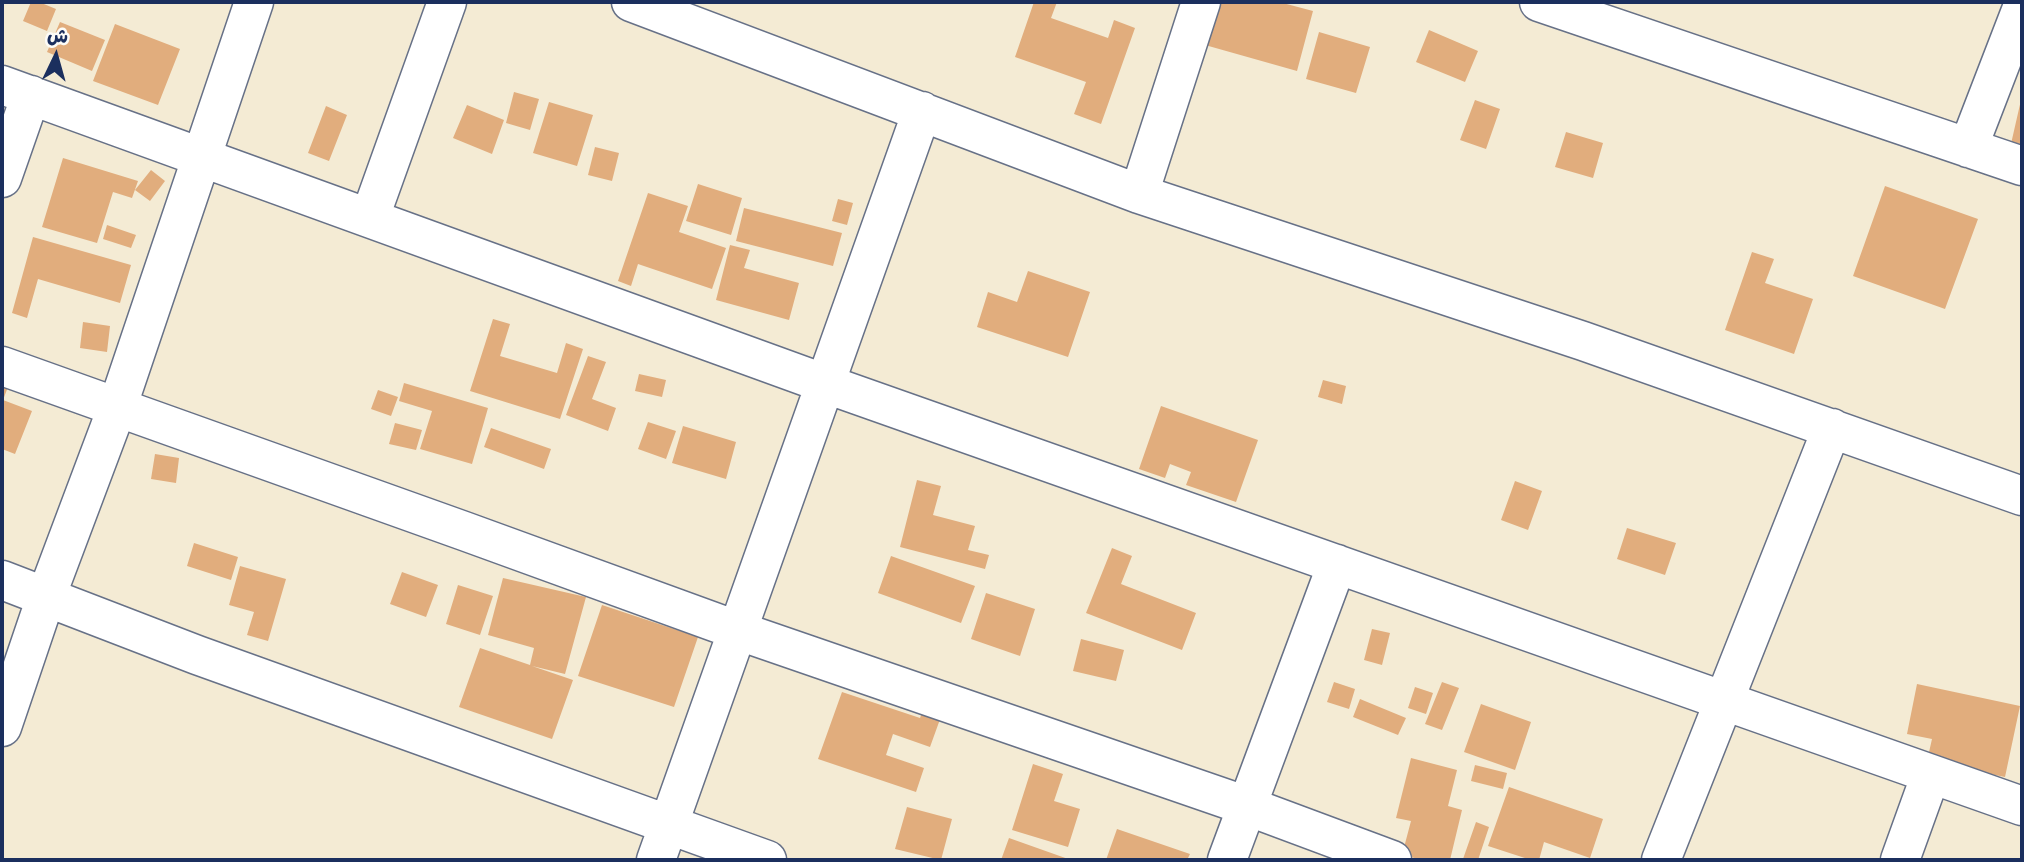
<!DOCTYPE html>
<html>
<head>
<meta charset="utf-8">
<style>
  body { margin:0 }
  #map { position:relative; width:2024px; height:862px; overflow:hidden; background:#f4ebd4; font-family:Delius,"Playpen Sans Arabic",sans-serif }
  canvas { display:block }
  .frame { position:absolute; inset:0; border:4px solid #1b2f5e; pointer-events:none }
  .north { position:absolute; left:21px; top:21px; width:70px; height:70px; -webkit-text-stroke:5px #fdfcf7; paint-order:stroke; rotate:5deg; font-size:19px; font-weight:700; line-height:28px; text-align:center; color:#1b2f5e }
  .north::after { content:''; display:block; margin:auto; width:24px; height:32px; background:#1b2f5e; clip-path:polygon(50% 0,100% 100%,50% 72%,0 100%) }
</style>
</head>
<body>
<div id="map">
<canvas width="2024" height="862"></canvas>
<div class="frame"></div>
<div class="north">ش</div>
</div>
<script>
const ctx = document.querySelector('canvas').getContext('2d');
ctx.lineJoin = 'round';
function fillPath(path, color) { ctx.fillStyle = color; ctx.fill(path, 'evenodd'); }
function strokePath(path, color, width, dash) { ctx.strokeStyle = color; ctx.lineWidth = width; ctx.lineCap = dash ? 'butt' : 'round'; ctx.setLineDash(dash || []); ctx.stroke(path); }
fillPath(new Path2D(`
  M31,2H39L56,9L47,31L23,21Z
  M1034,2H1057L1051,18L1108,38L1114,20L1135,28L1101,124L1074,114L1086,82L1015,57Z
  M1218,2H1279L1313,11L1297,71L1205,45Z
  M60,22L105,40L92,71L47,52Z
  M115,24L180,49L158,105L93,81Z
  M1429,30L1478,51L1465,82L1416,62Z
  M1319,32L1370,47L1356,93L1306,79Z
  M514,92L539,99L530,130L506,123Z
  M1475,100L1500,109L1486,149L1460,140Z
  M2021,100H2022V160L2008,157Z
  M549,102L593,115L577,166L533,153Z
  M467,105L504,120L492,154L453,138Z
  M326,106L347,115L329,161L308,153Z
  M1566,132L1603,143L1593,178L1555,167Z
  M595,147L619,153L612,181L588,175Z
  M63,158L138,181L132,198L113,192L97,243L42,227Z
  M151,170L165,181L150,201L135,190Z
  M698,184L742,198L731,235L686,221Z
  M1885,186L1978,219L1945,309L1853,276Z
  M648,193L688,206L679,232L726,248L712,289L638,264L631,286L618,281Z
  M838,199L853,203L847,225L832,221Z
  M744,208L842,233L833,266L736,241Z
  M107,225L136,235L131,248L103,239Z
  M33,237L131,265L120,303L38,279L27,318L12,313Z
  M730,245L750,250L744,268L799,283L789,320L716,300Z
  M1752,252L1774,259L1765,283L1813,299L1794,354L1725,330Z
  M1028,271L1090,292L1068,357L977,327L988,292L1017,302Z
  M493,319L510,324L500,356L557,373L566,343L583,349L560,419L470,391Z
  M83,322L110,326L107,352L80,348Z
  M588,356L606,362L592,399L616,408L608,431L566,415Z
  M639,374L666,380L662,397L635,391Z
  M2,375L11,379L3,400L32,411L15,454L2,449Z
  M1323,380L1346,386L1342,404L1318,397Z
  M404,383L488,408L472,464L420,449L432,411L399,401Z
  M378,390L398,397L391,416L371,409Z
  M1161,406L1258,440L1236,502L1186,485L1191,472L1170,464L1165,478L1139,469Z
  M648,422L676,431L666,459L638,449Z
  M395,423L422,430L416,450L389,444Z
  M683,426L736,442L726,479L672,463Z
  M491,428L551,449L544,469L484,447Z
  M155,454L179,458L176,483L151,479Z
  M917,480L941,486L933,515L975,526L968,550L989,555L985,569L900,547Z
  M1515,481L1542,491L1528,530L1501,520Z
  M1627,528L1676,543L1665,575L1617,559Z
  M194,543L238,557L231,580L187,566Z
  M1112,548L1132,556L1121,584L1196,613L1182,650L1086,613Z
  M891,556L975,586L961,623L878,593Z
  M240,566L286,579L268,641L247,635L254,612L229,605Z
  M402,572L438,585L426,617L390,604Z
  M503,578L586,597L565,674L532,666L573,680L552,739L459,707L480,648L530,665L534,648L488,635Z
  M458,585L493,596L480,635L446,624Z
  M986,593L1035,609L1020,656L971,639Z
  M602,605L698,637L674,707L578,676Z
  M1372,629L1390,633L1382,665L1364,660Z
  M1081,639L1124,650L1116,681L1073,671Z
  M1334,682L1355,689L1349,709L1327,702Z
  M1442,682L1459,688L1442,730L1425,724Z
  M1917,684L2020,706L2005,777L1927,761L1932,739L1907,734Z
  M1415,687L1433,693L1426,714L1408,708Z
  M842,692L920,718L925,705L943,711L930,747L893,734L886,755L924,768L916,792L818,759Z
  M1360,699L1406,718L1398,735L1353,717Z
  M1481,704L1531,722L1515,770L1464,752Z
  M1411,758L1457,770L1448,806L1462,810L1450,860H1423L1402,855L1411,821L1396,818Z
  M1033,764L1063,774L1054,801L1080,809L1068,847L1012,830Z
  M1475,765L1507,773L1503,789L1471,781Z
  M1509,787L1603,819L1590,858L1544,842L1539,860H1531L1488,846Z
  M907,807L952,819L941,860L895,849Z
  M1476,822L1489,827L1478,860H1466L1463,859Z
  M1117,829L1190,854L1187,860H1106Z
  M1009,838L1071,860H1001Z`), '#e1ad7d');
const minor = new Path2D(`
  M631,2L1139,194L1583,341L2022,496
  M1539,2L2022,166
  M2,85L826,384L2022,806
  M1968,148L2022,8
  M2,178L31,95
  M1139,194L1201,2
  M370,217L447,2
  M2,366L464,531L739,631L1247,806L1392,860
  M2,580L197,655L767,860
  M2,727L46,597L117,408L254,2
  M656,860L922,111
  M1227,860L1337,564
  M1661,860L1832,428
  M1900,860L1931,774`);
strokePath(minor, '#677187', 41);
strokePath(minor, '#fff', 38);
</script>
</body>
</html>
